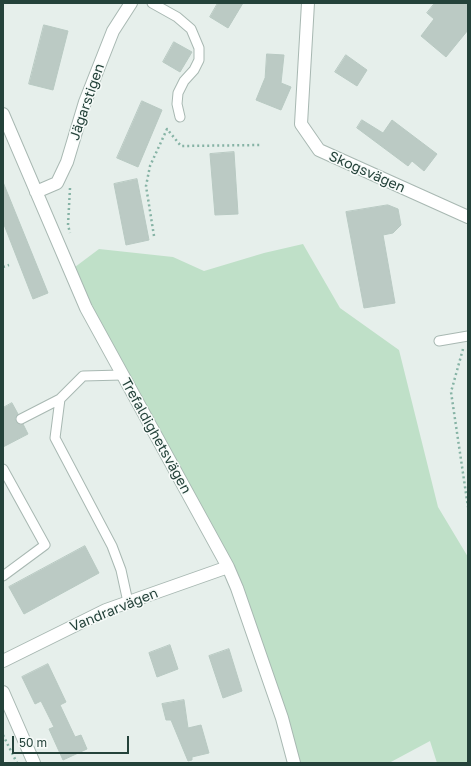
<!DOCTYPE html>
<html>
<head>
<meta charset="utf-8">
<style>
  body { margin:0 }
  #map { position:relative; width:471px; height:766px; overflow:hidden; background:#e6efeb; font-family:"Golos Text",sans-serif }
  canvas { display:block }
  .frame { position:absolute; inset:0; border:4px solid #24423a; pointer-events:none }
  .scale { position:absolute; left:12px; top:736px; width:117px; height:18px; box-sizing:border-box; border:2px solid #24423a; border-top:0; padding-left:5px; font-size:12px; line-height:14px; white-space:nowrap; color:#24423a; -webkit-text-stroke:3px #f7fbf9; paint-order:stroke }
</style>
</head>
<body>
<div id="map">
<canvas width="471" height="766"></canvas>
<div class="frame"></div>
<div class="scale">50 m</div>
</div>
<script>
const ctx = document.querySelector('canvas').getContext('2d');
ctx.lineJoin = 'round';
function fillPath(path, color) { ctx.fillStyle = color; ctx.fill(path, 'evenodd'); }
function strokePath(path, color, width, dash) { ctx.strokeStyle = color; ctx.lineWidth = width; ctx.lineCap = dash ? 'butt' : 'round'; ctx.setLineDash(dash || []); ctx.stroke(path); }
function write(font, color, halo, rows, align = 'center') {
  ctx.font = font + ' "Golos Text",sans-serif'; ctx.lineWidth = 3; ctx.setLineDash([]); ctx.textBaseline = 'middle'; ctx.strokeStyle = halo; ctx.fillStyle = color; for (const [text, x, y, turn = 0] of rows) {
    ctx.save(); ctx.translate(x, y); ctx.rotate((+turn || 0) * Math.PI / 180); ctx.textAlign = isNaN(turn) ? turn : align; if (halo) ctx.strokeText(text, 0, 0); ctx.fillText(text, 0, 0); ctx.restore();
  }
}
fillPath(new Path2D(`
  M303,244L340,308L399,350L438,507L468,557V763H437L430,741L389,763H297L241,585L90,304L75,267L99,249L173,257L204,271L264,253Z`), '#bfe0c8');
const building = new Path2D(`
  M218,3H243L228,28L210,17Z
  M435,3H468V30L446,57L421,36L434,19L427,13Z
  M44,25L68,31L53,90L29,84Z
  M174,42L192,52L180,72L163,62Z
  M267,54L284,55L281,83L291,87L281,110L256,100L265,78Z
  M346,55L367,70L357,86L335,72Z
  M142,101L162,110L138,167L117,158Z
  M362,120L383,133L392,120L437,154L424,171L412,161L408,166L357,128Z
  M234,152L238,214L215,215L210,154Z
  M137,179L149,240L126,245L114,184Z
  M3,182L48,293L33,299L3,222Z
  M388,205L398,209L401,225L393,233L383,235L395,303L364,308L346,212Z
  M12,403L18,414L15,418L16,422L20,425L23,424L28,434L3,447V408Z
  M85,546L99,573L24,614L9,587Z
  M170,645L178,669L157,677L149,653Z
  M229,649L242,691L223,698L209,656Z
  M48,664L66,702L60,705L75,737L81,735L87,749L63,760L49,729L54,727L41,701L35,704L22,677Z
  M184,700L188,728L201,725L209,753L192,757V760L188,761L171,720H166L162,704Z`);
fillPath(building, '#bbcac4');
strokePath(building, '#b8c9c2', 1);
const service = new Path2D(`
  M152,3L177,17L191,29L199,48V60L194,70L184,81L178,93L177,104L180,117
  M439,341L468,336
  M122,375L83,376L60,399L55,438L112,546L121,570L128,602
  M21,419L60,399
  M3,469L45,545L3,576`);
const minor = new Path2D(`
  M308,3L301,124L319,150L468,217
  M3,114L86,308L228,567L237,588L282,718L294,763
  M36,192L57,183L67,162L85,102L113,31L131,3
  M3,661L106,610L228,567`);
const tertiary = new Path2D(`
  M3,692L34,763`);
strokePath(service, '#a8b8b2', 11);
strokePath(minor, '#a8b8b2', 14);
strokePath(tertiary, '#a8b8b2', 14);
strokePath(new Path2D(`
  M70,188L68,225L70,233
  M154,236L146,186L150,166L167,129L181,146L261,145
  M3,267L9,265
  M463,349L451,392L468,507
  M3,735L17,763`), '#86b3a5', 2.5, [2, 3]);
strokePath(service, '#fff', 9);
strokePath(minor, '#fff', 12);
strokePath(tertiary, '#fff', 12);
write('14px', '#24423a', '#f7fbf9', [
  ["Jägarstigen",87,102,-71],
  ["Skogsvägen",367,172,24],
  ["Trefaldighetsvägen",156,436,61],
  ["Vandrarvägen",114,610,-22]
]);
</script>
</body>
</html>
